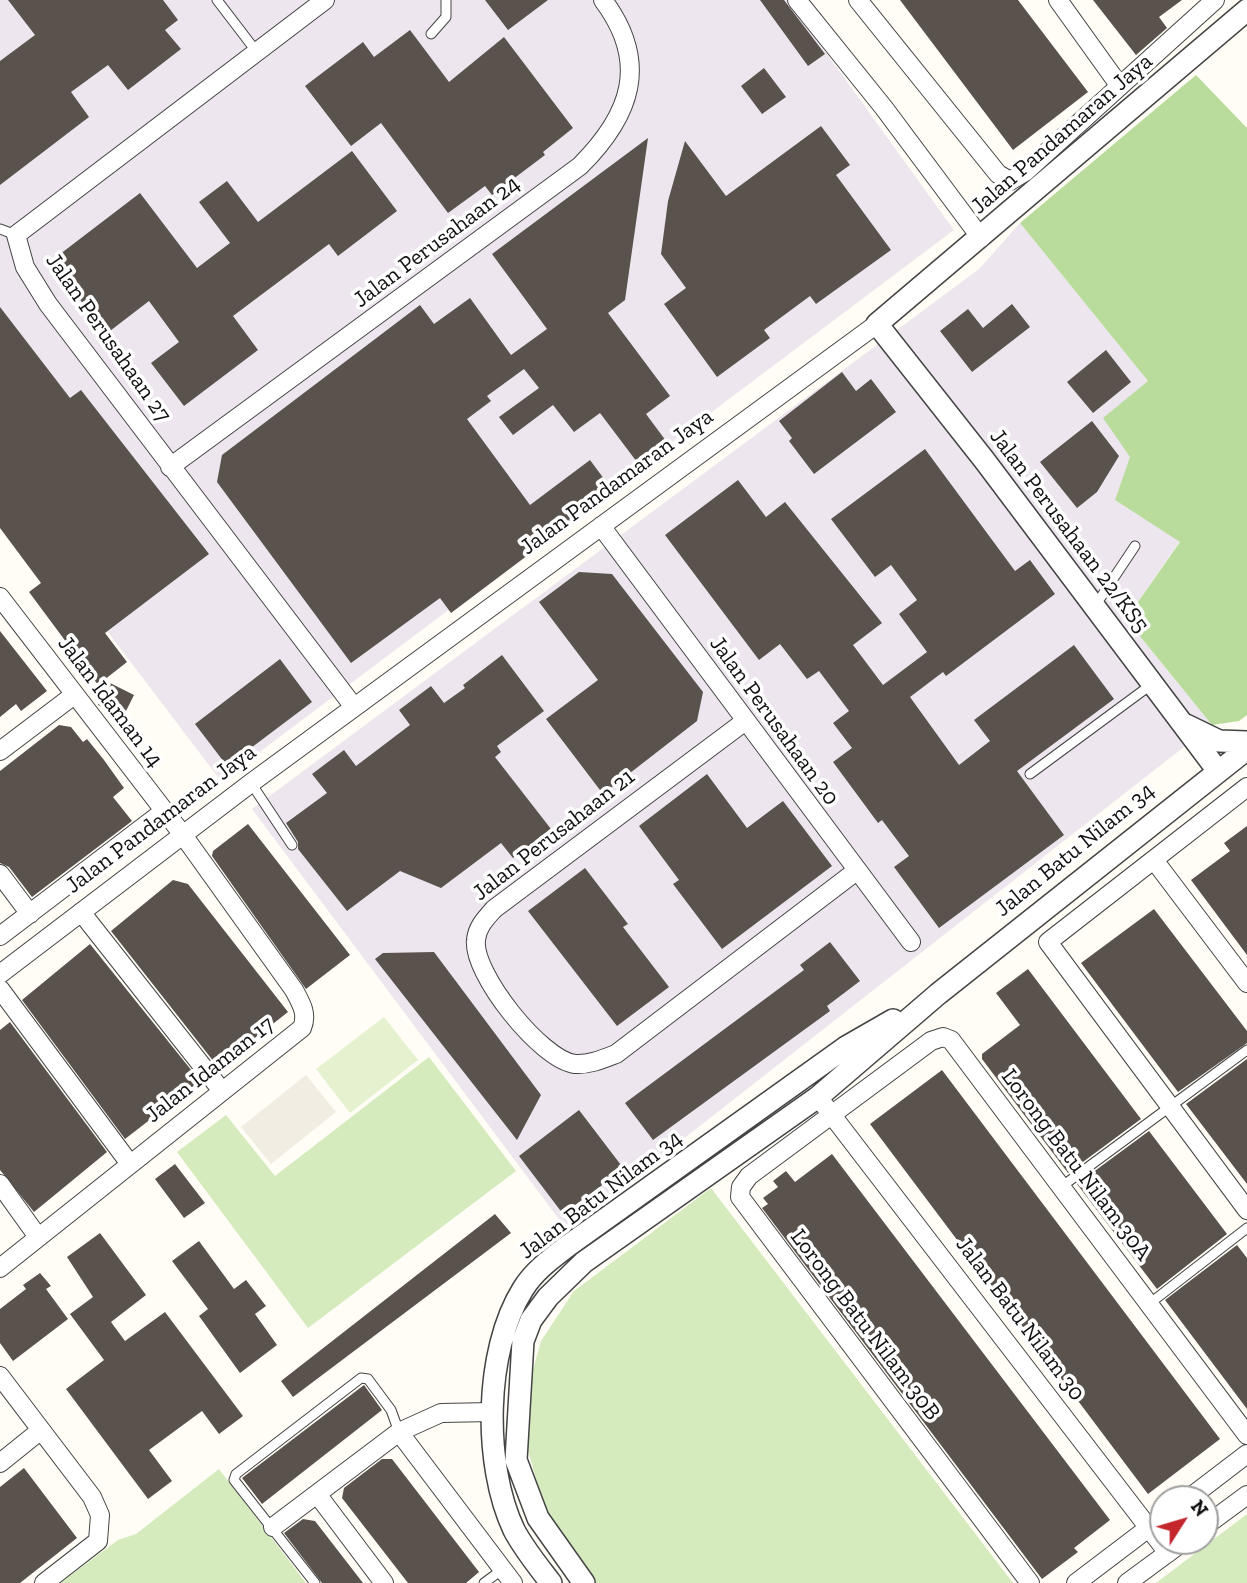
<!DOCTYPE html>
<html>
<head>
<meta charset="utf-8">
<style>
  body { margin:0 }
  #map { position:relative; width:1247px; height:1583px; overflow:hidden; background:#fffdf5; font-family:"Zilla Slab",serif }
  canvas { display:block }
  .north { position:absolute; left:1149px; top:1485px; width:70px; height:70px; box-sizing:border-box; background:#fff; border:2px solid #a0a0a0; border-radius:50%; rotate:53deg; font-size:19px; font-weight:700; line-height:28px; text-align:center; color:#111 }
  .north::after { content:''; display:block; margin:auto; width:24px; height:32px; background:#c4262e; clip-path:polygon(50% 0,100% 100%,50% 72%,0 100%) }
</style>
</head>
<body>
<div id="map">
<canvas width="1247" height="1583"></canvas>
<div class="north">N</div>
</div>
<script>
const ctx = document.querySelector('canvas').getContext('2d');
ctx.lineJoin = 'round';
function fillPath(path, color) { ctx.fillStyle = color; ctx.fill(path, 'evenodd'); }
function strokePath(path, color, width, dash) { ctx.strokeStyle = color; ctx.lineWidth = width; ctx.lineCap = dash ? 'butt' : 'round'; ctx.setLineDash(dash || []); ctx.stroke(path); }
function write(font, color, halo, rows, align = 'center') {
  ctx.font = font + ' "Zilla Slab",serif'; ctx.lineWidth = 7; ctx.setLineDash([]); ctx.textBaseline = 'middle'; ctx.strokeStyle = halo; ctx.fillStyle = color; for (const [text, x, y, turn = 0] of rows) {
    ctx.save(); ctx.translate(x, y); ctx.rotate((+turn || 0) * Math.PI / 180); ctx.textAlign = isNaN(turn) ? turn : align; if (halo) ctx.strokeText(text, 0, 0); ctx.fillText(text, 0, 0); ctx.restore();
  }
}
fillPath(new Path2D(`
  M0,0H788L954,230L221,781L0,490Z
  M1020,223L1148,381L1131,457L1115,500L1180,541L1126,619L1212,725L567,1230L252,809L979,269Z`), '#eee6ef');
fillPath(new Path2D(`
  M429,1057L516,1171L308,1328L177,1152L226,1115L275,1176Z
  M711,1188L1013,1583H593L549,1525L524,1436L532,1373L541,1341L574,1291Z
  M219,1469L306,1583H60L118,1540L136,1534Z
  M1247,1514V1583H1156Z`), '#d5ebbd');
fillPath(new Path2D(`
  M1196,75L1247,128V715L1239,721L1212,725L1126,619L1180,542L1115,500L1130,457L1103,418L1148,381L1020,223Z`), '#b9dc9c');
fillPath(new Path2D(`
  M384,1017L418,1060L350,1113L316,1069Z`), '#e6f2cf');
fillPath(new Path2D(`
  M306,1075L336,1112L271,1164L241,1127Z`), '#f1ede2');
fillPath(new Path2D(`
  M8,0H163L178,20L165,30L181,49L128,90L108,65L71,92L89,117L0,185V61L35,35Z
  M485,0H548L508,30Z
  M760,0H784L825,54L808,66Z
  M900,0H1018L1088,92L1013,150Z
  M1093,0H1182L1159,17L1167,28L1136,55Z
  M410,30L449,82L504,37L573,128L543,152L545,155L492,195L485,186L448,213L381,123L351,146L305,86L363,42L374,57Z
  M764,68L786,97L762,114L741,86Z
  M821,126L850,165L836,175L891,250L816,304L810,296L764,330L770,338L717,377L664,304L686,288L661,254L668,201L685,141L726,196Z
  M648,138L625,300L608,313L670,396L646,414L672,449L643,470L600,413L574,432L553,405L513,435L499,417L539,388L524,369L487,396L491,401L467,419L530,505L590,460L613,491L451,613L440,598L351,663L217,482L222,455L420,305L434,324L470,298L511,355L547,329L492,254Z
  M352,151L397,211L338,256L329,244L233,316L258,350L184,406L151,363L179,342L149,301L106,334L51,261L140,193L197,268L230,243L199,202L227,181L258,222Z
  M1012,304L1030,327L972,372L940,331L968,309L983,328Z
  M0,307L70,398L81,390L209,554L105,633L127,662L104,680L134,695L123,717L98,705L104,693L29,592L41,583L0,528Z
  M1106,350L1131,382L1093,413L1067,382Z
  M842,372L856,391L871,379L896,412L814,474L789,441L792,438L779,421Z
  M1092,421L1119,456L1097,492L1077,508L1040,462Z
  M925,449L1015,571L1030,560L1055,594L946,676L943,672L910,697L959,765L990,741L974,720L1074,645L1114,699L1017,771L1064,835L939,928L894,867L909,856L882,820L878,823L833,762L852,748L833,723L849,711L819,671L807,679L780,644L759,660L665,535L738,480L766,517L785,502L882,623L853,645L883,685L927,652L899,614L917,600L891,565L875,577L831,519Z
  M579,572L612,574L703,692L697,721L603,794L546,719L598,680L539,602Z
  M0,631L47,691L21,711L16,704L0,717Z
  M502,655L544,711L497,746L501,752L495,757L551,829L513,858L501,843L441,888L400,871L347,911L298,849V842L286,823L327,793L312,774L344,750L356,766L410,725L399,710L431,686L444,703L465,688L463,685Z
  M280,659L312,702L227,766L195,724Z
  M59,725L71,727L83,742L87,739L104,760L124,788L113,797L132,821L32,897L9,867L0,863V771Z
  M707,774L747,828L783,801L832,866L722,949L673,884L679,880L639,826Z
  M248,824L350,955L306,989L212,856L213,851Z
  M1247,826V955L1191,880L1230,851L1224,843Z
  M585,868L628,924L623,927L669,987L617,1026L528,911Z
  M173,880L188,884L288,1012L218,1067L111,931Z
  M1154,909L1247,1031V1043L1178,1092L1081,963Z
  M830,942L860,981L827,1006L830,1011L653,1140L625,1103L804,970L800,965Z
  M90,944L200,1081L125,1139L22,1000Z
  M434,952L541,1095L517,1140L375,959L383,953Z
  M1028,969L1141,1119L1068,1173L982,1059V1054L1020,1025L996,993Z
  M10,1022L107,1152L34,1212L0,1170V1030Z
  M1247,1059V1184L1186,1104Z
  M942,1070L1220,1439L1148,1494L870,1124Z
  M579,1110L624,1169L563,1214L519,1156Z
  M1149,1131L1227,1234L1157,1289L1077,1184Z
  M832,1154L1110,1520L1074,1548L1078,1552L1042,1579L762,1208L768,1204L763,1198L778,1187L773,1181L786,1171L795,1182Z
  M175,1164L205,1203L184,1218L155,1179Z
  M495,1214L511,1233L293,1397L281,1381Z
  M100,1233L146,1295L111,1322L125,1341L165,1312L243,1416L219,1434L202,1411L149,1450L172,1481L148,1499L66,1389L104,1360L70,1314L93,1297L67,1257Z
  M199,1241L234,1289L246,1280L266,1306L255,1314L277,1345L240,1373L199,1316L208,1309L172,1261Z
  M1237,1245L1247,1258V1409L1165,1300Z
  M40,1273L51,1286L46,1289L68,1319L13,1361L0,1343V1309L26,1289L23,1285Z
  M364,1385L382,1410L262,1504L242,1478Z
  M382,1459H392L479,1572L466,1583H408L342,1498L344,1488Z
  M24,1468L77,1538L20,1583H0V1487Z
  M303,1519L315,1521L363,1583H322L284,1533Z`), '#5a524d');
const service = new Path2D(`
  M217,0L256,51
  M431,34L446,17V0
  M0,229L16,235
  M1095,606L1135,546
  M1030,774L1152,684
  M251,783L292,845
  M1061,1187L1247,1050
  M1149,1304L1247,1228
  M315,1583L234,1480L236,1474L361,1378L368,1379L391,1410L399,1432
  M484,1583L503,1569`);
const minor = new Path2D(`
  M325,0L16,235L25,267L48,304L354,707
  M797,0L884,108L981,238
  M858,0L998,174L1010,181L1025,172L1215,0
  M1058,0L1119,85
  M170,467L580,166C631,115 650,63 603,0
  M601,526L911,942
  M0,597L183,835L294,990C301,1003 308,1014 302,1028L0,1268
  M744,722L494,909C486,918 477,927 476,940C472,973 541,1060 575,1064C589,1065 603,1059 616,1054L855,872
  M0,751L74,695
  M1247,787L1048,942L1247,1210
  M1154,860L1247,983
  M0,874L30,914
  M81,912L222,1091
  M0,936L163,812
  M0,974L251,783L877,324
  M0,989L130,1164
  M818,1097L1168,1553
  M0,1184L38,1237
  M0,1376L92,1497L100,1515L98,1541L44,1583
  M399,1432L513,1583
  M0,1463L41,1430
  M317,1494L384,1583
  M1188,1499L1247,1454
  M1205,1526L1247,1495
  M273,1527L399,1432L441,1413L492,1412
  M1030,1583L740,1197L741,1187L749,1176L931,1041L943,1037L951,1040L1247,1435
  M1076,1583L1163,1517
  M1127,1583L1184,1541`);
const tertiary = new Path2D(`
  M1186,725L1219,741L1247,742
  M1218,771L985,461L877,324L1247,10
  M551,1583C538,1566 524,1549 514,1530C483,1465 484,1351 523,1289C534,1271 552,1258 569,1245L846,1047L893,1020
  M584,1583L538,1518L516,1460L523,1341L531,1320L548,1297L584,1262L818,1097L938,994L1247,749`);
strokePath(service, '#444', 11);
strokePath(minor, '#444', 20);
strokePath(tertiary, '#444', 24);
strokePath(service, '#fff', 9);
strokePath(minor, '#fff', 18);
strokePath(tertiary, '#fff', 21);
write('23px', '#111', '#fff', [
  ["Jalan Pandamaran Jaya",1062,134,-41],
  ["Jalan Perusahaan 24",437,242,-37],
  ["Jalan Perusahaan 27",108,338,55],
  ["Jalan Pandamaran Jaya",617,482,-36],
  ["Jalan Perusahaan 22/KS5",1069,531,53],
  ["Jalan Idaman 14",110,702,53],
  ["Jalan Perusahaan 20",774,721,54],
  ["Jalan Pandamaran Jaya",161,819,-37],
  ["Jalan Perusahaan 21",554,835,-38],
  ["Jalan Batu Nilam 34",1075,850,-39],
  ["Jalan Idaman 17",210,1070,-38],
  ["Lorong Batu Nilam 30A",1076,1165,53],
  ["Jalan Batu Nilam 34",601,1195,-37],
  ["Jalan Batu Nilam 30",1020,1319,53],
  ["Lorong Batu Nilam 30B",865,1325,53]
]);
</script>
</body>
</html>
